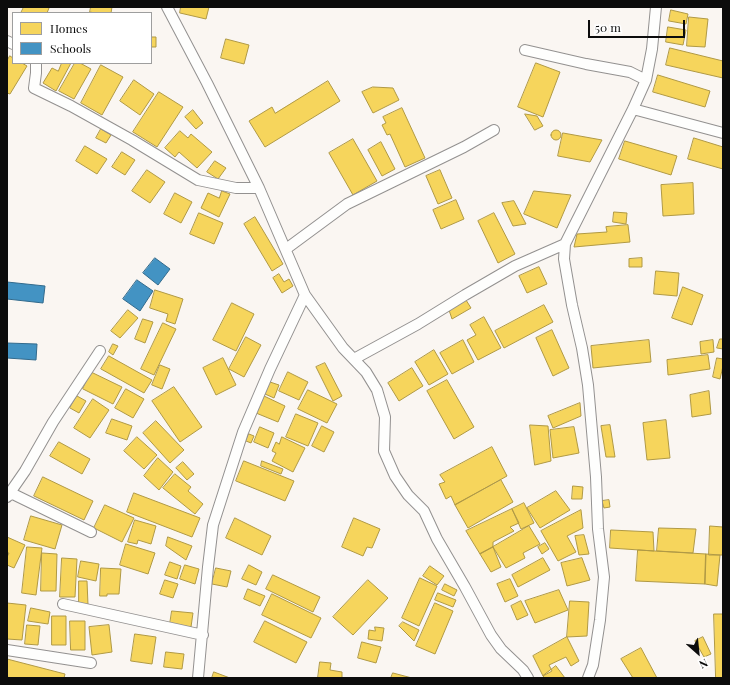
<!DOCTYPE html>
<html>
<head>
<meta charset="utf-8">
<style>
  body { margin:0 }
  #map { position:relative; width:730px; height:685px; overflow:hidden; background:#faf6f2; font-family:"Playfair Display",serif }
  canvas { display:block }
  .frame { position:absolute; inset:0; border:8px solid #0c0c0c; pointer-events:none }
  .legend { position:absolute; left:12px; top:12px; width:140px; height:52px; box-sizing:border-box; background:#fff; border:1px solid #9e9e9e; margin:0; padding:5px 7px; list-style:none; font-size:12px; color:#0c0c0c }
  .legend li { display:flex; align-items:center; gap:8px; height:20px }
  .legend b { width:20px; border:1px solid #9e9e9e }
  .north { position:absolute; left:678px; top:633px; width:40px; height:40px; -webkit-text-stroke:3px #fff; paint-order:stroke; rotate:153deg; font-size:11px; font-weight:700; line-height:16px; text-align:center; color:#0c0c0c }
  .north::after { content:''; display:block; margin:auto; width:14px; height:18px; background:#0c0c0c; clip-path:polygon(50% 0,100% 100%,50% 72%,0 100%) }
  .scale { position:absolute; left:588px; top:20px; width:97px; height:18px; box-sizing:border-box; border:2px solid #0c0c0c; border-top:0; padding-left:5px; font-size:12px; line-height:14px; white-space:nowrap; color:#0c0c0c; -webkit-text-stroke:3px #fff; paint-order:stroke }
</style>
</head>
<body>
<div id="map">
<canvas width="730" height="685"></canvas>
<div class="frame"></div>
<ul class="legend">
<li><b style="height:11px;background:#f6d55c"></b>Homes</li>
<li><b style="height:11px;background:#4393c3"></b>Schools</li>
</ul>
<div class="north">N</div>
<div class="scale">50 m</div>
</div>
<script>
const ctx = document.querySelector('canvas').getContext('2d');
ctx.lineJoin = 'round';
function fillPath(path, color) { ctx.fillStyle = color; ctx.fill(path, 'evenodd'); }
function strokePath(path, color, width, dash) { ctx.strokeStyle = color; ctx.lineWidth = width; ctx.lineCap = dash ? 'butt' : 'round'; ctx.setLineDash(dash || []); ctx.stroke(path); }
const homes = new Path2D(`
  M24,7H47L49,8L47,13H21Z
  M91,7H112L111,13H95L90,12Z
  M181,7H209L206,19L180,13Z
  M671,10L688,14L686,24L669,21Z
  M689,17L708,19L705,47L687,46Z
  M668,27L686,30L683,45L666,42Z
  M151,37H156V47H151Z
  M226,39L249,45L244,64L221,58Z
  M670,48L723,61V78L666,65Z
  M10,56L13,58V63H22L27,66L10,94L7,93V61Z
  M62,63H71L56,91L43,83L52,68L58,71Z
  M75,63H80L91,69L74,99L59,91Z
  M536,63L560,72L543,117L518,107Z
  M101,65L123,77L102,115L81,103Z
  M658,75L710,91L705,107L653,92Z
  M134,80L154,94L140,115L120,101Z
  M328,81L340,101L265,147L249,121L272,107L275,113Z
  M373,87L393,88L399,100L373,113L362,92Z
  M159,92L183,107L157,147L133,132Z
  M402,108L425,158L405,167L390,134L387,135L382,125L386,123L383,117Z
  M193,110L203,123L196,129L185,117Z
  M525,114L537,116L543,126L535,130Z
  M101,129L111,135L106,143L96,138Z
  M551 135a5 5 0 1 1 10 0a5 5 0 1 1-10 0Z
  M180,131L188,138L191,134L212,152L197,168L179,152L175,157L165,148Z
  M563,133L602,140L590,162L558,156Z
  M694,138L723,147V169L688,159Z
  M353,139L377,181L353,195L329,153Z
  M625,141L677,156L671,175L619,159Z
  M381,142L395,169L382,176L368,150Z
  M85,146L107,159L97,174L76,161Z
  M122,152L135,160L125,175L112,167Z
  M215,161L226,168L218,179L207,172Z
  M147,170L165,182L150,203L132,191Z
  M440,170L452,198L438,204L426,176Z
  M693,183L694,214L663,216L661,185Z
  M222,191L230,194L219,217L201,208L208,193L219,198Z
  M534,191L571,195L557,228L524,214Z
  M175,193L192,202L181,223L164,214Z
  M456,200L464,219L441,229L433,210Z
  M514,201L526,224L513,226L502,203Z
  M614,212L627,213L626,224L613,222Z
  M199,213L223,223L214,244L190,234Z
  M494,213L515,254L498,263L478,221Z
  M255,217L283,264L272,271L244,224Z
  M628,225L630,242L574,247L577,234L607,232L606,227Z
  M642,258V267H629V259Z
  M539,267L547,284L527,293L519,276Z
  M656,271L679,273L677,296L654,294Z
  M279,274L284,282L289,279L293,286L282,293L273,278Z
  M683,287L703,295L692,325L672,318Z
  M155,290L183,299L175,324L166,321L168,314L150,308Z
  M466,300L471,308L452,319L449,310Z
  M232,303L254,314L236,351L213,340Z
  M544,305L553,322L504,348L495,331Z
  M128,310L138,318L120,338L111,331Z
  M484,317L501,348L478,360L467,340L476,335L470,325Z
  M143,319L153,322L145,343L135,339Z
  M163,323L176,329L154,375L141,369Z
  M552,330L569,368L553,376L536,338Z
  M246,337L261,345L244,377L229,369Z
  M720,339H723V349L717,348Z
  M463,340L474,362L452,374L440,353Z
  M649,340L651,362L593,368L591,346Z
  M713,340L714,352L701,354L700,342Z
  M113,344L118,346L113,355L109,352Z
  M434,350L448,374L429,385L415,362Z
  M708,355L710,369L668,375L667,360Z
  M109,356L152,380L144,393L101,369Z
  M223,358L236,385L216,395L203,368Z
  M717,358L723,359V366L720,379L713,377Z
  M325,363L342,396L333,401L316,367Z
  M160,365L170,369L162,389L152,385Z
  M412,368L423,386L399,401L388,383Z
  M91,372L122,387L113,404L83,389Z
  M288,372L308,382L299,400L279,391Z
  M447,380L474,427L454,439L427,391Z
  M270,382L279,385L274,398L265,394Z
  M174,387L202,427L180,442L152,401Z
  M126,389L144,399L133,418L115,408Z
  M308,390L337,404L327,423L298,409Z
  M709,391L711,414L692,417L690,395Z
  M77,396L86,401L79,413L70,408Z
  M264,396L285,406L278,422L256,413Z
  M93,399L109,410L90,438L74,428Z
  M580,403L581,416L553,428L548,416Z
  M296,414L318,423L308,446L286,437Z
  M112,419L132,426L127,440L106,433Z
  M666,420L670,458L647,460L643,423Z
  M156,421L184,450L170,463L143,433Z
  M530,425L548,426L551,461L535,465Z
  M610,425L615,457H606L601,426Z
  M322,426L334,432L324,452L312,446Z
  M260,427L274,433L268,448L254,442Z
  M574,427L579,453L553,458L550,430Z
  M249,434L254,436L251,443L246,441Z
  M137,437L157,455L144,469L124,451Z
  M282,437L305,448L293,472L272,461L276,453L272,451L276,442L279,444Z
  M59,442L90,459L82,474L50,456Z
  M492,447L507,476L455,505L451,496L446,499L439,484L445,482L440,475Z
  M158,458L173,472L159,490L144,476Z
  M244,461L294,481L285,501L236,481Z
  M262,461L283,469L281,474L261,466Z
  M183,462L194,474L187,480L176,468Z
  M175,474L191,487L188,491L203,504L195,514L163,488Z
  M43,477L93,501L84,520L34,496Z
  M501,480L513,502L468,528L455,505Z
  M573,486L583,487L582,499H572Z
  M556,491L570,510L540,528L527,508Z
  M134,493L200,518L192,537L127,512Z
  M609,500L610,507L604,508L602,501Z
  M524,503L534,523L521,529L512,509Z
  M105,505L134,518L122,542L94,528Z
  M512,509L519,523L510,527L514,531L493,542V547L480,554L466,531Z
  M581,510L583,528L567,536L576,552L558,561L541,531Z
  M31,516L62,525L55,549L24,540Z
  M235,518L271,536L262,555L226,538Z
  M354,518L380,529L372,548L367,547L363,556L342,547Z
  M135,520L156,526L151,544L138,540L137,544L128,542Z
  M529,526L540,544L523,553L525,558L506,568L493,547Z
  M710,526L723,527V555H709Z
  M659,528L696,529L693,553L657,551Z
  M611,530L653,532L654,551L610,548Z
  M584,535L589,554L579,555L575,536Z
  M7,537L25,545L14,568L7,565V557L9,553H7Z
  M168,537L192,546L186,560L166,546Z
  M545,543L549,549L542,554L538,547Z
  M126,544L155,553L148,574L120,565Z
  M27,547L42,548L36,595L22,593Z
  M493,547L501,567L491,572L480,554Z
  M638,550L706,554L705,584L636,581Z
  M42,553L57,554L56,591H41Z
  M706,554L720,555L717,586L705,584Z
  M62,558L77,559L75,597H60Z
  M543,558L550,570L518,587L512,575Z
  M582,558L590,580L567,586L561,563Z
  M81,561L99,564L96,581L78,577Z
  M170,562L181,566L177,579L165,575Z
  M185,565L199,569L195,584L180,579Z
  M249,565L262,572L256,585L242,579Z
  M430,566L444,576L437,585L423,576Z
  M101,568L121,569L119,594H107V596H100Z
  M216,568L231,571L227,587L212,584Z
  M273,575L320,597L313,612L266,589Z
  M420,578L437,586L419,626L402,618Z
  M510,579L518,596L505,602L497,584Z
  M165,580L178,584L173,598L160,594Z
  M368,580L388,598L353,635L333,617Z
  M79,581H87L88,605H79Z
  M445,584L457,590L454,596L442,590Z
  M248,589L265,596L260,606L244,599Z
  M559,590L568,610L535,623L525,601Z
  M438,593L456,600L453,607L435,600Z
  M272,594L321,618L311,638L262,615Z
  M521,601L528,615L517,620L511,606Z
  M570,601L589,602L587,636L567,637Z
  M7,603L26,605L22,640L7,639Z
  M435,603L453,611L435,654L416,646Z
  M31,608L50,612L48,624L28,621Z
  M172,611L193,613L191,627L170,624Z
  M714,614H723V678H716Z
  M52,616H66V645H52Z
  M70,621H85V650H71Z
  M265,621L307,642L296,663L254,642Z
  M403,622L419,630L414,641L399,626Z
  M27,625L40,626L38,645L25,644Z
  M109,625L112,652L92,655L89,627Z
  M375,627L384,628L382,641L368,639L369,630L375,631Z
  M135,634L156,637L152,664L131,661Z
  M567,637L579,661L571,666L566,657L549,665L552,671L543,676L533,656Z
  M703,637L711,654L704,657L695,641Z
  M362,642L381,647L376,663L358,658Z
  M641,648L657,678H633L621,659Z
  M166,652L184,654L182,669L164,667Z
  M7,659L65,674L64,678H11L7,677Z
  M320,662L331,663L330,670L342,672V678H318Z
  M556,666L565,678H545L543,676Z
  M214,672L230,678H212Z
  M393,673L412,678H391Z`);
fillPath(homes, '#f6d55c');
strokePath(homes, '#b09944', 1);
const schools = new Path2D(`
  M155,258L170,269L158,285L143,273Z
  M137,280L153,291L140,311L123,299Z
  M7,282L45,286L43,303L7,299Z
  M7,343L37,344L36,360L7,358Z`);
fillPath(schools, '#4393c3');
strokePath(schools, '#326a8c', 1);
const street = new Path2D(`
  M167,7L207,83L259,188L305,295L343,348L366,372L377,390L385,417L384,451L395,476L408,495L424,511L437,539L465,587L491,635L501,649L523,670L528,678
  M7,41L13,44
  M525,50L586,64L630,72L646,80
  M36,63V73L34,88L71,106L132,140L198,180L236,188H259
  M633,109L723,133
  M286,249L347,204L464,147L494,130
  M354,359L418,324L465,295L515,266L565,244
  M8,496L11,494L15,495L91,532
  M7,497L25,471L53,422L100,351
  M63,604L203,635
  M7,650L91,663
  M198,678L208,567L213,525L243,432L270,369L305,295
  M588,678L593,665L600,620L604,577L598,529L596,477L588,385L582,348L572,305L564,259L565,244L633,109L646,80L652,49L656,7`);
strokePath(street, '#939190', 12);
strokePath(street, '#fefefd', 10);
</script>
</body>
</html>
